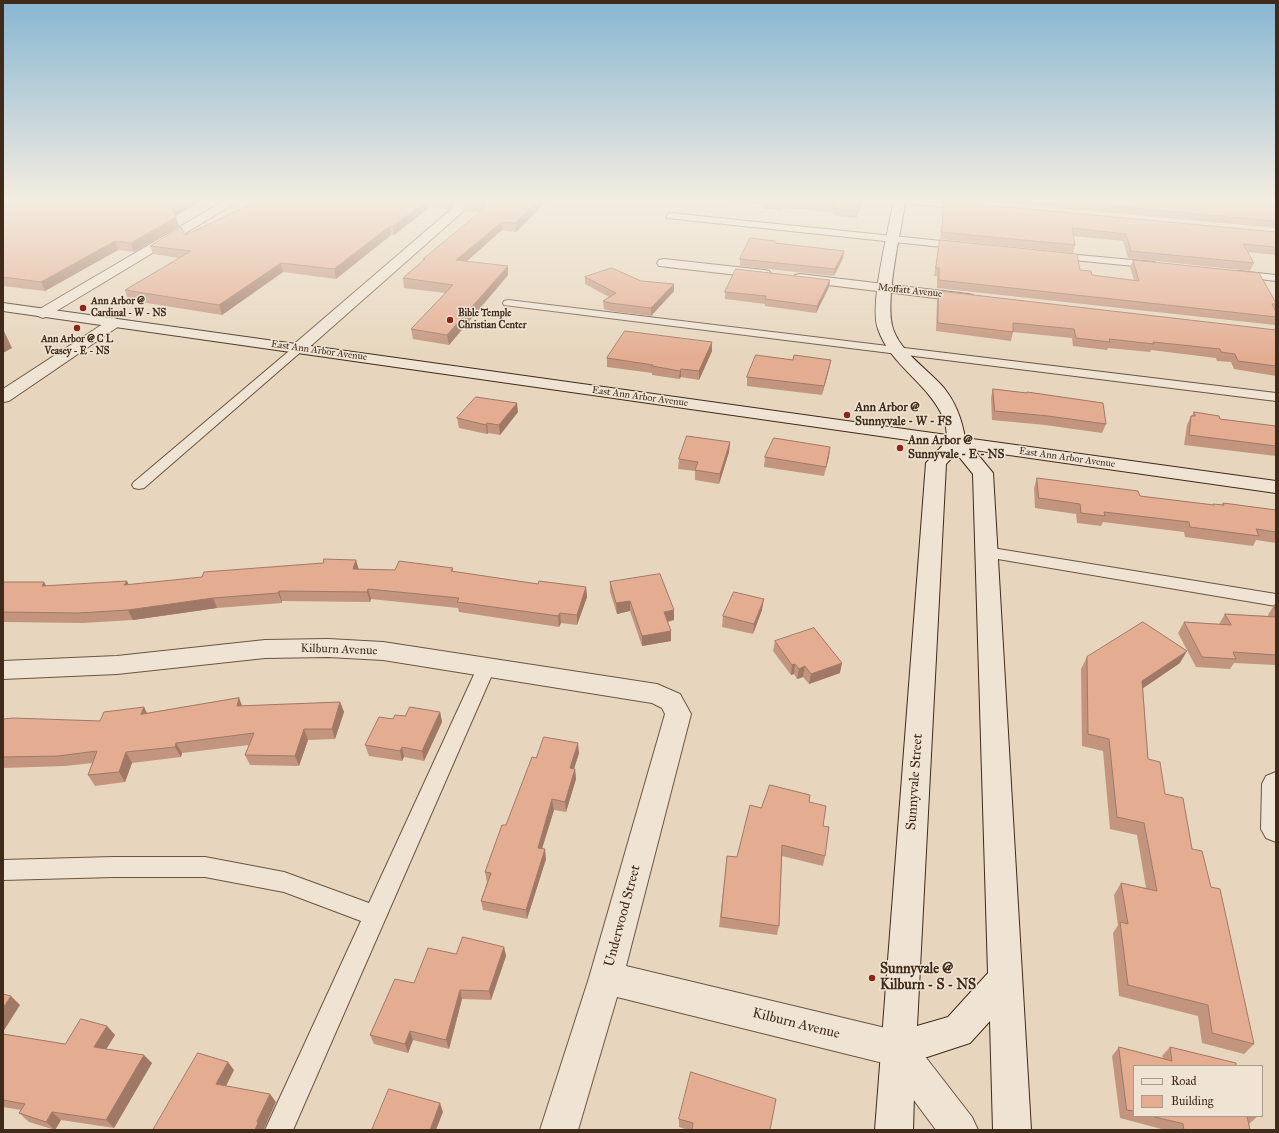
<!DOCTYPE html>
<html>
<head>
<meta charset="utf-8">
<style>
  body { margin:0 }
  #map { position:relative; width:1279px; height:1133px; overflow:hidden; background:#e7d6bd; font-family:"IM FELL Great Primer",serif }
  canvas { display:block }
  .frame { position:absolute; inset:0; border:4px solid #402a19; pointer-events:none }
  .legend { position:absolute; left:1133px; top:1065px; width:130px; height:52px; box-sizing:border-box; background:#efe4d4; border:1px solid #a99a89; margin:0; padding:5px 7px; list-style:none; font-size:12px; color:#402a19 }
  .legend li { display:flex; align-items:center; gap:8px; height:20px }
  .legend b { width:20px; border:1px solid #a99a89 }
</style>
</head>
<body>
<div id="map">
<canvas width="1279" height="1133"></canvas>
<div class="frame"></div>
<ul class="legend">
<li><b style="height:5px;background:#efe4d4"></b>Road</li>
<li><b style="height:11px;background:#e4ad92"></b>Building</li>
</ul>
</div>
<script>
const ctx = document.querySelector('canvas').getContext('2d');
ctx.lineJoin = 'round';
function strokePath(path, color, width, dash) { ctx.strokeStyle = color; ctx.lineWidth = width; ctx.lineCap = dash ? 'butt' : 'round'; ctx.setLineDash(dash || []); ctx.stroke(path); }
function fillPath(path, color) { ctx.fillStyle = color; ctx.fill(path, 'evenodd'); }
function write(font, color, halo, rows, align = 'center') {
  ctx.font = font + ' "IM FELL Great Primer",serif'; ctx.lineWidth = 3; ctx.setLineDash([]); ctx.textBaseline = 'middle'; ctx.strokeStyle = halo; ctx.fillStyle = color; for (const [text, x, y, turn = 0] of rows) {
    ctx.save(); ctx.translate(x, y); ctx.rotate((+turn || 0) * Math.PI / 180); ctx.textAlign = isNaN(turn) ? turn : align; if (halo) ctx.strokeText(text, 0, 0); ctx.fillText(text, 0, 0); ctx.restore();
  }
}
const lane = new Path2D(`
  M670,213L961,243L966,246L961,249L667,218L666,216Z
  M1056,253L1154,262L1159,265L1154,268L1053,258L1051,256L1053,254Z
  M1239,271L1276,275V281L1235,276L1234,274L1235,272Z
  M508,300L1276,393V401L504,305L503,303L504,301Z
  M299,345L303,346L305,348L303,350L144,488L139,489L134,488L132,485L134,482L295,346Z
  M986,547L1276,594V606L980,556L978,552L980,548Z
  M486,661L492,663L495,668L293,1130H265L361,921L284,892L205,877H113L3,880V860L113,857H205L284,872L369,903L477,668L480,663Z`);
const street = new Path2D(`
  M227,199H242L48,316L43,318L38,316L35,313L38,310Z
  M463,199H477L305,351L299,353L293,351L291,348L293,345Z
  M900,199H944L972,202L976,203L978,206L976,209L972,210L906,203Z
  M664,259L764,270L769,271L771,274L769,277L764,278L659,266L657,263L659,260Z
  M800,274L968,294L973,295L975,298L973,301L968,302L795,281L793,278L795,275Z
  M114,318L119,320L122,323L119,326L9,401L3,402V389L109,320Z
  M328,639L383,642L657,684L680,694L691,714L626,966L898,1031L910,1037L972,1117L978,1130H936L887,1064L617,997L578,1130H540L589,978L665,714L662,708L652,703L383,660L328,657L265,658L117,674L3,679V661L117,656L265,640Z
  M1276,772V842L1266,838L1261,829L1262,784L1266,776Z`);
const secondary = new Path2D(`
  M894,199H906C901,230 884,301 893,329C902,354 928,369 944,388C956,403 962,420 965,438L1276,481V493L974,450L993,473L1031,1130H993L990,1021L970,1043L915,1061L913,1130H875L926,463L943,445L3,311V303L947,435C946,429 946,422 943,417C928,383 890,365 878,329C869,304 889,229 894,199ZM956,453L973,474L988,973L948,1017L917,1026L946,464Z`);
strokePath(lane, '#6a5542', 2);
strokePath(street, '#6a5542', 2);
strokePath(secondary, '#402a19', 2);
fillPath(lane, '#efe4d4');
fillPath(street, '#efe4d4');
fillPath(secondary, '#efe4d4');
fillPath(new Path2D(`
  M3,199L176,216L179,226L134,252L118,250L45,291L3,286Z
  M262,199H460L449,209L430,207L394,235H391L336,279L283,272L222,315L128,300L125,290L179,258L153,254L150,246L185,235Z
  M549,199L516,232L502,230L467,261L508,275L449,345L413,339L411,329L445,293L404,288L403,278L423,261V259L479,213L465,211L464,203Z
  M704,199H862L857,218L832,215L833,212L783,208L782,210L764,209V205Z
  M962,199H1276V228Z
  M943,201L1276,232V255L1247,252L1254,263L1250,271L1128,258L1123,241L1073,236L1075,245L1073,253L940,239L942,226V208Z
  M940,240L1080,270L1092,275L1134,280L1130,267L1133,260L1276,303V306L1275,309L1276,312V323L1275,325L937,288V276H934Z
  M775,241V243L844,251L843,258L834,276L740,266V259Z
  M585,277L674,284V291L651,316L611,311L604,309L603,301L609,297L585,284Z
  M830,280L829,287L816,313L765,306V304L725,299V292Z
  M939,291L1276,330V376L1234,369L1231,362L1217,361L1216,358L1151,350L1150,352L1108,348L1107,350L1073,346L1072,338L1013,332L1011,341L936,331L937,299Z
  M712,351L699,380L681,377L679,379L652,375V373L607,367V358Z
  M793,360H831L829,369L822,395L747,386V377Z
  M993,389L1027,393V392L1106,424L1102,433L1045,425L992,420L991,398Z
  M518,412L500,435L488,433L487,434L459,428L457,418Z
  M1194,412L1220,419L1276,426V456L1184,445L1187,425L1191,416H1192Z
  M730,442L729,452L719,484L695,480V471L678,469L679,459Z
  M830,447L824,476L764,467L765,457Z
  M1037,478L1140,496L1213,505V504L1222,505L1223,503L1276,510V543L1256,540L1253,546L1185,537L1184,532L1103,522L1101,526L1077,523L1076,514L1035,508L1034,488Z
  M453,568V572L538,584L586,587L587,597L577,625L561,623L559,627L459,612L458,608L371,599L370,602L282,601V603L217,608L133,620L83,623L3,622V582L47,586L129,585L359,569L395,570Z
  M610,582L674,620L668,622L671,641L642,646L630,611L617,614L610,592Z
  M1274,605H1276V667L1275,665L1234,663L1230,669L1196,667L1178,633L1184,622L1219,624L1225,614L1268,616V615Z
  M762,610L753,634L722,627L723,616Z
  M775,641L840,673L809,684L803,677L797,679L794,674L791,675L773,651Z
  M1087,657L1180,663L1143,688L1148,759L1211,887L1254,1044L1244,1054L1202,1043L1198,1016L1119,996L1113,933L1118,925L1114,895L1121,883L1146,888L1137,835L1110,829L1103,751L1082,746L1081,669Z
  M239,698L242,706L340,702L344,712L335,739L308,740L299,766L250,765L245,755L249,745L182,753L181,757L132,763L125,782L95,786L88,775L93,763L65,766L3,768V719L100,721L144,707L147,713Z
  M440,712L442,722L424,761L404,757L402,761L369,756L365,745L393,719Z
  M579,753L574,769H575L576,779L566,812L554,810L542,849L546,859L527,919L483,910L481,901L487,882L485,872L536,758Z
  M809,802L823,826L825,856L823,866L782,856L779,926L777,935L719,927L727,856L737,857L761,808Z
  M504,947L506,956L491,1000L462,999L449,1049L413,1040L408,1053L374,1044L370,1035L414,983L456,954Z
  M107,1026L115,1035L106,1049L152,1063L114,1128L61,1120L55,1130L29,1122L19,1113L21,1110L3,1107V1034L65,1044Z
  M1119,1047L1163,1058L1162,1056L1170,1047L1236,1063L1134,1066V1116H1258L1249,1124L1250,1130H1165L1120,1118L1112,1056Z
  M679,1119L770,1130H688L679,1127Z`), '#c4957e');
fillPath(new Path2D(`
  M189,199H205L174,217L172,209Z
  M429,199L430,207L394,235L393,226Z
  M449,199H460L449,209L447,201Z
  M540,199H549L516,232L515,223Z
  M861,199H862L857,218L858,211Z
  M784,201L783,208L782,210L783,203Z
  M176,217L179,226L134,252L131,243Z
  M502,222V230L458,269L456,260Z
  M390,226L391,235L336,279L334,269Z
  M115,241L118,250L45,291L41,282Z
  M844,251L843,258L834,276L835,269Z
  M281,263L283,272L222,315L219,305Z
  M508,266V275L449,345L447,335Z
  M830,280L829,287L816,313L817,306Z
  M674,284V291L651,316V308Z
  M3,331H4L12,348L3,353Z
  M712,342V351L699,380V371Z
  M831,360L829,369L822,395L824,386Z
  M681,369V377L679,379L680,371Z
  M517,403L518,412L500,435L499,425Z
  M487,423L488,433L487,434L486,425Z
  M730,442L729,452L719,484L720,474Z
  M830,447L829,457L824,476L826,467Z
  M356,560L359,570L353,569Z
  M127,581L132,591L124,585Z
  M44,582L50,592L42,586Z
  M586,587L587,597L577,625V615Z
  M368,589L371,599L370,602L367,592Z
  M279,591L282,601V603L278,593Z
  M213,598L217,608L133,620L128,610Z
  M764,599L762,610L753,634L754,624Z
  M630,601V611L617,614L616,603Z
  M674,610V620L664,622V612Z
  M560,613L561,623L559,627L558,616Z
  M671,631V641L642,646V636Z
  M1187,651L1180,663L1136,693L1142,681Z
  M842,663L840,673L809,684L811,674Z
  M795,664L794,674L791,675L792,665Z
  M805,666L803,677L797,679L799,669Z
  M239,698L243,708L237,706Z
  M340,702L344,712L335,739L332,729Z
  M144,707L149,718L141,714Z
  M440,712L442,722L424,761L422,751Z
  M304,729L308,740L299,766L295,756Z
  M176,743L182,753L181,757L175,747Z
  M578,743L579,753L571,778L570,768Z
  M402,747L404,757L402,761L400,751Z
  M126,752L132,763L125,782L119,772Z
  M575,769L576,779L566,812L565,802Z
  M552,799L554,810L539,858L538,848Z
  M545,849L546,859L527,919L526,910Z
  M504,947L506,956L491,1000L489,991Z
  M460,990L462,999L449,1049L446,1040Z
  M11,996L20,1005L3,1032V1008Z
  M107,1026L115,1035L102,1056L94,1047Z
  M410,1031L413,1040L408,1053L405,1044Z
  M144,1055L152,1063L114,1128L106,1120Z
  M228,1062L234,1070L223,1092L216,1084Z
  M270,1094L276,1102L264,1129V1130H255L257,1121Z
  M440,1103L443,1112L436,1130H430Z
  M52,1112L61,1120L55,1130L46,1122Z`), '#a07966');
const building = new Path2D(`
  M3,199H189L172,209L176,217L131,243L115,241L41,282L3,277Z
  M262,199H429L393,226H390L334,269L281,263L219,305L125,290L191,251L150,246L181,227L185,235Z
  M432,199H449L447,201Z
  M468,199H540L515,223L502,222L456,260L508,266L447,335L411,329L453,285L403,278L425,259H423L486,207H482L485,205L464,203Z
  M764,199H861L858,211L833,208L835,204L784,201L783,203L764,201Z
  M1039,199H1276V221Z
  M943,201L1276,232V247L1243,244L1254,263L1131,251L1126,234L1072,228L1075,245L941,232L943,219Z
  M750,238L775,241V243L844,251L835,269L740,259Z
  M940,240L1077,254L1080,270L1091,271L1092,275L1139,281L1133,260L1259,273L1276,303V304H1272L1276,312V317L939,280V268H936Z
  M612,268L641,281L674,284L651,308L610,303L603,301L616,293L585,277Z
  M736,269L830,280L817,306L765,299L766,296L725,292Z
  M939,291L1276,330V366L1238,361L1235,354L1221,352L1220,349L1153,342L1154,344L1109,339L1110,342L1076,338L1074,329L1013,323V332L938,323Z
  M625,331L712,342L699,371L681,369L680,371L652,366L653,365L607,358Z
  M756,355L793,360L794,355L831,360L824,386L747,377Z
  M993,389L1027,393V392L1103,403L1106,424L1048,416L995,411Z
  M476,397L517,403L499,425L487,423L486,425L457,418Z
  M1194,412L1219,416L1220,419L1276,426V446L1189,435L1191,416H1195Z
  M687,436L730,442L720,474L695,470L698,462L679,459Z
  M774,438L830,447L826,467L765,457Z
  M1037,478L1138,491L1140,496L1214,505L1213,504L1224,505L1223,503L1276,510V532L1256,529L1259,536L1190,527L1189,522L1104,512L1105,516L1081,513L1080,504L1039,498Z
  M324,559L356,560L353,569L395,570L399,561L453,568L451,571L538,584L539,581L586,587L577,615L560,613L558,616L457,602L459,598L368,589L367,592L279,591L278,593L213,598L128,610L78,613L3,612V582H44L42,586L127,581L124,585L202,577L204,572L323,563Z
  M660,574L674,610L664,612L671,631L642,636L630,601L616,603L610,582Z
  M734,592L764,599L754,624L723,616Z
  M1274,605H1276V611Z
  M1225,614L1276,617V655L1233,652L1236,659L1202,657L1184,622L1231,625Z
  M1143,622L1187,651L1142,681L1148,759L1160,762L1165,794L1183,798L1192,849L1202,851L1211,887L1220,889L1254,1044L1212,1033L1208,1005L1128,985L1120,922L1128,924L1121,883L1157,891L1144,823L1117,817L1109,739L1088,734L1087,657Z
  M814,628L842,663L811,674L805,666L799,669L795,664L792,665L775,641Z
  M239,698L237,706L340,702L332,729H304L295,756L245,755L254,733L176,743L175,747L126,752L119,772L88,775L97,751L58,756L3,757V719L13,718L100,721L104,712L144,707L141,714Z
  M410,707L440,712L422,751L402,747L400,751L365,745L379,717L393,719L395,715L405,716Z
  M544,737L578,743L570,768L575,769L565,802L552,799L538,848L545,849L526,910L481,901L491,873L485,872L502,825H506L532,757L536,758Z
  M770,785L810,795L809,802L826,806L823,826L829,827L825,856L782,845L779,926L721,917L727,856L737,857L750,805L761,808Z
  M463,937L504,947L489,991L460,990L446,1040L410,1031L405,1044L370,1035L395,979L414,983L428,948L456,954Z
  M3,994L11,996L3,1008Z
  M81,1019L107,1026L94,1047L144,1055L106,1120L52,1112L46,1122L19,1113L25,1104L3,1100V1034L65,1044Z
  M1119,1047L1172,1061L1170,1047L1236,1063V1066H1134V1111L1127,1110Z
  M198,1053L228,1062L216,1084L270,1094L257,1121L258,1123L255,1130H153Z
  M691,1072L776,1099L770,1130H692L693,1123L679,1119Z
  M389,1089L440,1103L430,1130H372Z
  M1151,1116H1247L1250,1130H1184L1183,1124Z`);
fillPath(building, '#e4ad92');
strokePath(building, '#a07966', 1);
const sky = ctx.createLinearGradient(0, 0, 0, 358);
sky.addColorStop(0, '#87b6d2');
sky.addColorStop(0.56, '#f4ede1');
sky.addColorStop(1, '#f4ede100');
ctx.fillStyle = sky;
ctx.fillRect(0, 0, 1279, 358);
for (const [x, y, r, color] of [
  [83,308,4,"#8f2418"],
  [450,320,4,"#8f2418"],
  [77,328,4,"#8f2418"],
  [847,415,4,"#8f2418"],
  [900,448,4,"#8f2418"],
  [872,978,4,"#8f2418"]
]) { const dot = new Path2D(); dot.arc(x, y, r, 0, 2 * Math.PI); ctx.fillStyle = color; ctx.fill(dot); strokePath(dot, '#efe4d4', 1.5); }
write('10px', '#402a19', '#efe4d4', [
  ["Moffatt Avenue",910,291,6],
  ["East Ann Arbor Avenue",319,351,8],
  ["East Ann Arbor Avenue",640,397,8],
  ["East Ann Arbor Avenue",1067,458,8]
]);
write('bold 10px', '#402a19', '#efe4d4', [
  ["Ann Arbor @",91,302],
  ["Cardinal - W - NS",91,314],
  ["Bible Temple",458,314],
  ["Christian Center",458,326],
  ["Ann Arbor @ C L",77,340,"center"],
  ["Veasey - E - NS",77,352,"center"]
], 'left');
write('bold 12px', '#402a19', '#efe4d4', [
  ["Ann Arbor @",855,408],
  ["Sunnyvale - W - FS",855,422],
  ["Ann Arbor @",908,441],
  ["Sunnyvale - E - NS",908,455]
], 'left');
write('12px', '#402a19', '#efe4d4', [
  ["Kilburn Avenue",339,650,2]
]);
write('14px', '#402a19', '#efe4d4', [
  ["Sunnyvale Street",915,782,-86],
  ["Underwood Street",623,916,-75],
  ["Kilburn Avenue",796,1024,14]
]);
write('bold 14px', '#402a19', '#efe4d4', [
  ["Sunnyvale @",880,970],
  ["Kilburn - S - NS",880,986]
], 'left');
</script>
</body>
</html>
